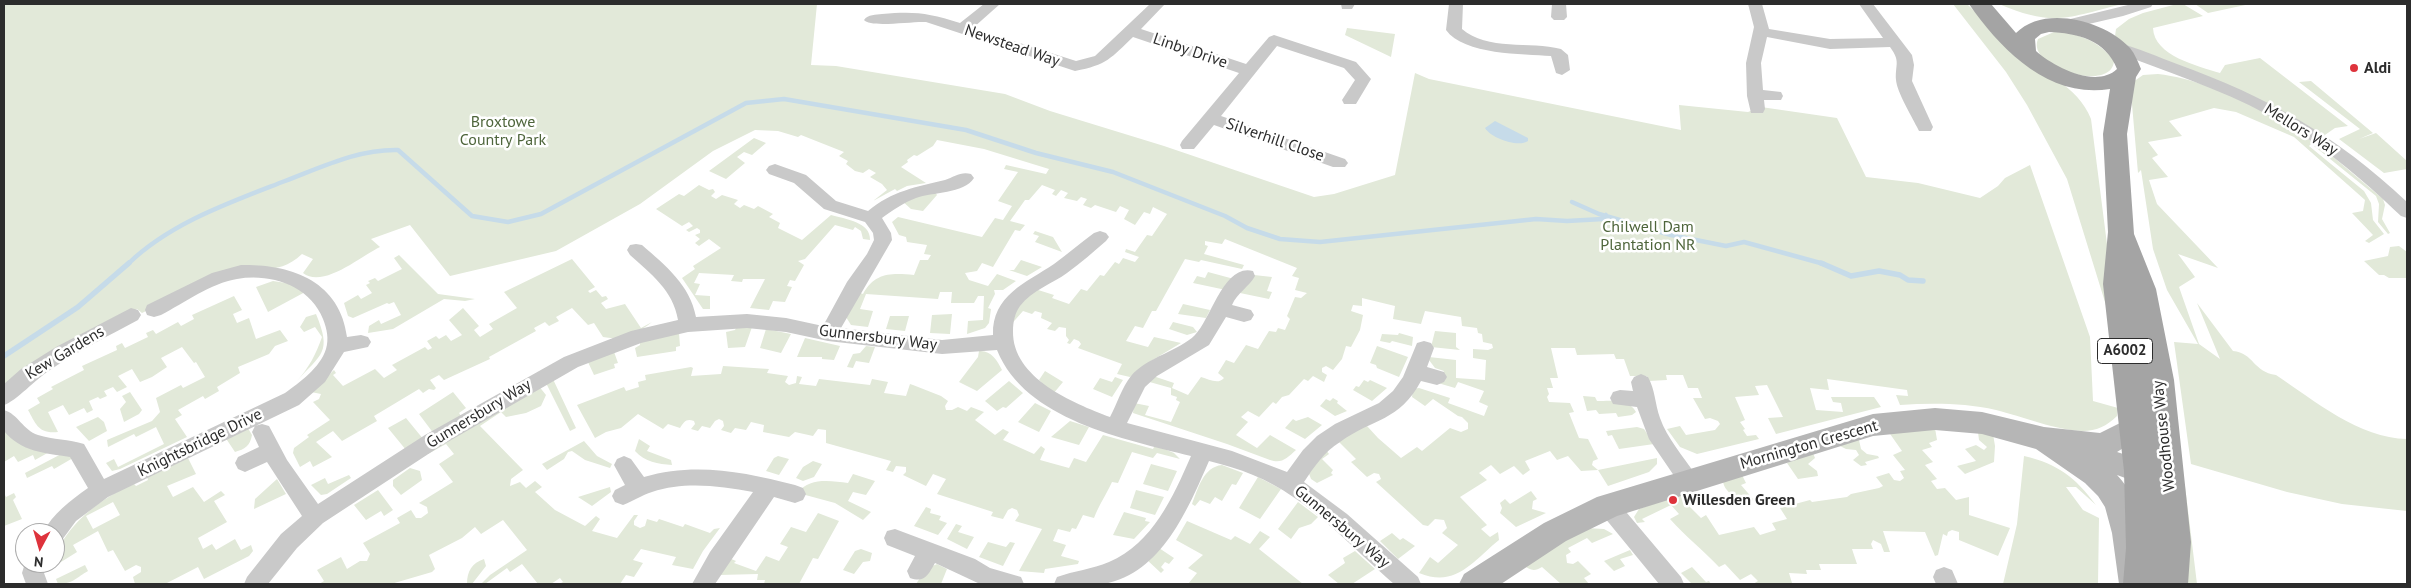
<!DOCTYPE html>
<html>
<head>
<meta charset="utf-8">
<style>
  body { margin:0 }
  #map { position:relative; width:2411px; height:588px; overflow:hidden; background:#fff; font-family:"PT Sans",sans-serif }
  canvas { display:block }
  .frame { position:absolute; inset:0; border:5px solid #2c2c2c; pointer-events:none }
  .north { position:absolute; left:15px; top:523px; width:50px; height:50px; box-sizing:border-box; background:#fff; border:1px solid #ababab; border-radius:50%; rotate:186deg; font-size:14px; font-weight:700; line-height:20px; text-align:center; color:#2c2c2c }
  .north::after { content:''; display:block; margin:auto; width:18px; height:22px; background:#de333c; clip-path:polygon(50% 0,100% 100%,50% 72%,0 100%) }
</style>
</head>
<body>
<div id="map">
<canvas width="2411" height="588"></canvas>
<div class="frame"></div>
<div class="north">N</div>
</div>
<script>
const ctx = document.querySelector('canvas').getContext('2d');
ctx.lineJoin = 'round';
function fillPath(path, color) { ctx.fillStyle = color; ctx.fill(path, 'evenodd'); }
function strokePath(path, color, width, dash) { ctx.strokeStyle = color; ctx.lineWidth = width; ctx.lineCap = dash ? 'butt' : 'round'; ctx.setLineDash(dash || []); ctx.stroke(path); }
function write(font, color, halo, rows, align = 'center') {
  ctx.font = font + ' "PT Sans",sans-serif'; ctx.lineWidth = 5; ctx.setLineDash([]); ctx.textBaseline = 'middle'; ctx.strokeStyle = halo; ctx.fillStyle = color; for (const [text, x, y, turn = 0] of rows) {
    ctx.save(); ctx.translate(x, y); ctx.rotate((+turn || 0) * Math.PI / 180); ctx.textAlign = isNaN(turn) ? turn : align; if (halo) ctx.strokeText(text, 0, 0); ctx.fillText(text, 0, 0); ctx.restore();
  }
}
fillPath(new Path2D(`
  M4,4H817L811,65L836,66L1005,94L1050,111L1164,146L1314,197L1334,194L1395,175L1415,73L1429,79L1681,130L1679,105L1748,112L1761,107L1837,118L1866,177L1918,183L1980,198L1998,186L2005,178L2030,165L2090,337L2093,401L2118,408L2117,416C2107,426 2096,431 2083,431C2058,431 2021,416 1996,410C1964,403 1933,403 1900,405L1896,395L1908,396L1907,390L1827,379L1829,390L1810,388L1816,410L1843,412L1841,403L1833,402L1831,397H1874L1881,407L1776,434L1768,418L1783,417L1767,385L1755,386L1759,395L1735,397L1745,420L1740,422L1745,429L1743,430L1747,436L1756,435L1759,439L1697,454L1680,447L1667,429L1680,426L1686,435L1715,430L1720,424L1718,421L1710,418L1705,419L1693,398H1702L1698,388H1688L1683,375H1666L1667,380L1649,381L1647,376H1630L1624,359H1616L1614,354L1577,355L1575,348H1551L1558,378H1550L1553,388H1547L1549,394L1547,397L1549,402L1570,403L1574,412L1569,413L1579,438L1588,439L1598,459L1593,461L1592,465L1598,470L1657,458V464L1649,472L1608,486L1598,470L1581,471L1568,456L1557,460L1550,451L1525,461L1530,470L1523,475L1514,466L1500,474L1491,465L1479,473L1487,480L1460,497L1487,525L1481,529L1490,537L1498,532L1499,540C1472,562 1456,588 1419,573L1430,557L1438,563L1458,545L1442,533L1447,528L1444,520L1435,519L1428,526L1423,525L1376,482L1381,479L1379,474L1374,473L1367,477L1351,462L1356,459L1339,442L1326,450L1329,454L1322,459L1333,470L1331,473L1333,475L1317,483L1311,479L1308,471C1322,448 1343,434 1367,426L1378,438L1401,458L1417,447L1422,451L1450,428L1461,432L1468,429V423L1462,417L1458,416L1433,399L1425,406L1412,397L1413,389L1419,388L1450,398L1448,403L1484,416L1488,406L1479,402L1484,391L1458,382L1455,388L1438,383L1444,371L1435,368L1429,360V357L1456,360V378L1485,380L1486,360L1473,358V349L1488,350L1493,348L1492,344L1483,342L1482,334L1478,333L1477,328L1462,326L1461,317L1425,311L1421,324L1393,319L1395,306L1362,298V306L1353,305L1351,311L1363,315L1360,330L1351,347L1346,346L1342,359L1333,370L1326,366L1322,368V372L1327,375L1324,382L1313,376L1308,381L1304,379L1289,395L1282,397L1276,404L1273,402L1259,417L1248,411L1241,417L1248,422L1236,435L1257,448L1270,435L1296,450C1287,458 1282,464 1270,460L1227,444L1133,413L1134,403L1149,406L1145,415L1171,422L1180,402L1176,400L1177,397L1171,395V388L1146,381L1150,375L1174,383L1172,388L1188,395L1201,377C1209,379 1218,385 1224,378L1218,373L1226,360L1234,363L1246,345L1258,349L1269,331L1276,332L1278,328L1285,330L1290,319L1287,316L1295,297L1301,298L1307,293L1295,290L1299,278L1292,276L1297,268L1225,239L1222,244L1205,241V245L1208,246L1204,254L1244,265L1242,269L1201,260L1199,262L1185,259L1156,311H1152L1143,328L1135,326L1126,341L1148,347L1154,337L1181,343L1151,361L1130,377L1117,374L1122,364L1078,348L1081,344L1079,341L1074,339L1070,344L1067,343L1069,340L1066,336V328L1059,327L1055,331L1047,329L1052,323L1041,318L1042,313L1035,311L1032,314L1023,311L1008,328C1013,310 1020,299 1035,289L1054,295L1052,298L1069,304L1081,289L1087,291L1100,275L1104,276L1115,262L1119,264L1123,258L1135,262L1139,257L1125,252L1126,249L1135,252L1147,235L1152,236L1167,214L1153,207L1150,214L1144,212L1135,225L1124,219L1129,210L1120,206L1116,212L1095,205L1091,208L1083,205L1087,199L1081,197L1077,201L1064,198L1068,193L1061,190L1056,196L1052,194L1055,190L1042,185L1029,200H1025L1010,221L1025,225L1020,231L1015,230L993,267L982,263L977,271L965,273L969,280L988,286L997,274L1016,281L1003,290H994L995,294L988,308L991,309L989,323L985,328L967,334L968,321L983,320L984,296H978L974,303H951L952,292H940L938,299L866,294L860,309L873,311L868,327L851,325L846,317L858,292L863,294C875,272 892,273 914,275L920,260H928L931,255L924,254L927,245L907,242L906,237L899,235L892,222L898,217L982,237L995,218L1003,220L1012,206L998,201L1018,172L1004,169L1006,165L1046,174L1049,169L984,149L937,140L933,146L917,156L914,155L907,160L908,162L901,167L926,183L907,186L897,191L895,189L873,201L887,190L882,184L870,177L876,173L869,169L863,173L855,171L846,164L848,161L839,156L844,152L801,135L798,137L778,131L755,130L713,151L640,204L556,251L450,276L410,225L371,239L380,247C361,256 323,289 303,273L313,259L302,254C276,279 251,263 222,275C194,285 168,301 142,313L137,309L4,384Z
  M1953,4H1967C1983,19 1998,35 2015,50C2041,73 2078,85 2091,119L2119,338L2117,341L2067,179L2027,105L2006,72Z
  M1999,4H2122C2067,18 2053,27 1999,4Z
  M2177,4H2183L2203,16L2153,28C2154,56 2198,66 2220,73L2225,65L2260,58L2348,126L2335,128L2322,137L2126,45L2115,36L2116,29L2129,19L2143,13Z
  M2195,4H2250L2208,13Z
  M1347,28L1395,34L1391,57L1345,35Z
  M2054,32C2079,33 2098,41 2114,60C2114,94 2025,68 2038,39Z
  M2158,74C2190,77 2240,97 2269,112C2284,120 2297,132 2311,141L2312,143L2309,146L2364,191L2371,203L2373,220L2384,234L2369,243L2365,241L2373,235L2352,213L2363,211L2365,200L2294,137L2236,112L2214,108L2169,121L2182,136L2148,142L2158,155L2152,158L2168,177L2149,180L2157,204L2218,268L2178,254L2195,277L2179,287L2199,344L2220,359L2197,303L2233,351C2254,353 2253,372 2276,375C2315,401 2359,438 2407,439V511L2342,504L2287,492L2191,464L2174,342L2198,344L2167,290L2153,249L2141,170L2138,173L2131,93L2133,82L2143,75Z
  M2311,81L2373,133L2359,139L2376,133L2407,161V169L2384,173L2339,139L2360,129L2299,82Z
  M754,138L766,143L752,155L744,152L737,157L745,163L726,179L709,171Z
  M2319,145L2383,199L2385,205L2382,219L2390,233L2388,234L2378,222L2379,204L2376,196L2314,146Z
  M699,185L709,190L713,189L715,192L711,196L716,199L722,195L738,200L734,204L740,208L744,205L754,209L758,206L773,214L769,217L780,223L778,228L802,240L831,215C845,219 871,222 870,240L863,239L861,231L855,227L853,230L835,225L805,259L798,261L804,265L795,281L790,280L787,286L792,287L785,302L773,301L769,310L750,308L765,279H743L742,282L731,281L734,275L699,273L694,283L700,284L695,295L710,296V309H703L682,278L695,269L693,266L721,248L709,239L699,246L695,243L700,239L695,235L700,233V230L697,228L689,232L686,230L693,226L689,222L682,226L656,209L679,194L684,196Z
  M935,192L937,195L923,211L911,209L901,200Z
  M1035,231L1053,237L1062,252L1035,242L1039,236L1033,234Z
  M2399,246L2407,252V278H2389L2384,275H2379L2364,261L2388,256L2390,247Z
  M399,255L438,294L475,299L465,301L444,299L393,329L368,333L369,326L379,320L381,324L401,315L394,302L389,304L387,303L353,318L348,316L344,303L358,295L361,299L372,293L366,285L370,283L368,281L375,278L378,281L402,269L394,258Z
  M572,259L595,287L588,291L590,293L596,290L602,297L606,296L608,299L601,303L606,309L625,304L641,328L652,322C637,334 622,341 603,337L594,323L588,325L572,308L556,317L559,321L549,326L545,322L534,328L536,331L489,357L490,359L444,380L439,375L430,380L436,388L434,390L429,389L423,393L419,389L374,416L377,421L342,441L333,431L316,442L332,457L313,467L310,461L300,467L293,453L294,448L309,437L307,435L330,420L313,402L319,399L321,394L311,392L334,370L336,373L333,375L343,386L375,369L384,378L397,370L392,365L425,347L428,350L432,348L427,341L436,336L439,339L446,335L451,341L462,335L449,320L463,308L479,326L474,330L480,337L493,329L489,324L517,308L504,292Z
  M1021,260L1042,267L1027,276L1009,270H1014Z
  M1208,272L1234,279L1226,290L1193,283L1197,276L1205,278Z
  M1254,275L1272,277L1267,291L1272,292L1269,299L1240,293Z
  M273,281L286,283L307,291L268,312L256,287Z
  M234,296L242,310L233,314L237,323L249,318L256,339L280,330L288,341L275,346L269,354L238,367L240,373L217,387L219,391L205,399L203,396L178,410L182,415L175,419L187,437L120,469L112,471L106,463L114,459L118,467L164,444L156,427L136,437L134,434L108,447L107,440L152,421L160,412L156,398L181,385L183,388L205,377L196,362L194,363L182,347L161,358L167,367L152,377L140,382L132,369L118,376L127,387L117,392L113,387L104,391L107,396L100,399L98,397L89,401L93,410L87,413L84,408L69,415L63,405L48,412L58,432C38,434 36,424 28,410L40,403L37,398L53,389L51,387L84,370L82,366L117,350L116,346L122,343L125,348L148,337L146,333L153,330L156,334L178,322L181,326L194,319L192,315Z
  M1183,304L1210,310L1206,318L1178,314Z
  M316,314C332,353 322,353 296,382C309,368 316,354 322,337L315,327L304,332L300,327L306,317Z
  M952,314L950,334L930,333L932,315Z
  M890,316H909L905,331L886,329Z
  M1173,322L1193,327L1197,332L1187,335L1169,329Z
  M737,326L752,327L745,347L728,348L726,332L735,330Z
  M766,329L791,334L781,353L760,348Z
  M1435,331L1456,333V347L1460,350L1431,347Z
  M679,333L680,346L676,347V351L637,357L635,348L640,345V342Z
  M1399,333L1413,337L1412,346L1392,341L1390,343L1380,341L1382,334L1398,335Z
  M805,338L840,346L834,360L822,359V357H797Z
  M866,346L875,347L869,363L856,361L853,368L847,367L853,354L860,353Z
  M1377,346L1408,357L1399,377L1377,368L1376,365L1370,363Z
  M613,349L618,363L614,364L615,368L594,375L587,360Z
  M979,351C991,350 997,360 1002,370L977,391L959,382L978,357Z
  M723,366L769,369L767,373L788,376L785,382L789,385L796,383L797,376L802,377L799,384L816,386L819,379L870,385L872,379L888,382L884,393L906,396L910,384L913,385L941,396L948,401L945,406L946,410H952L958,407L967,411L971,407L984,412L975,420L995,435L1003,429L1009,432L1003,440L1034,454L1041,446L1045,449L1040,460L1069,468L1074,458L1086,462L1103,435L1153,449L1155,445L1174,453L1180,459L1157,453L1153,458L1132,452L1118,483L1112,482C1106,495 1099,505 1094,518L1083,515L1076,529L1072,528L1070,532L1058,529L1053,541L1066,545L1061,556L1079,561L1078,564L1045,569L1044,573L1019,571L1042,529L1015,521L1019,515L1017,510L1012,508L1008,510L1003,519L991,516L993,512L937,494L946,479L933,474L926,486L903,475L906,472V467L896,466L893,472L886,470L891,461L826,443V430L818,429L813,436L795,432L789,437L763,432L764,425L751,422L746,430L735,428L731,433L721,430L724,426L723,421L719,419L715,421L710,428L702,426L698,431L691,429L695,424L694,421C686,418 684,422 680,428L668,424L663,429L638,414L621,428L606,432L595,438L577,405L624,387L626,391L639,387L638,382L646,380L645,375L691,367L693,368L691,376L721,374Z
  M1045,371L1063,382L1053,394L1039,380Z
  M552,377L576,428L570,431L545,381Z
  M1115,377L1123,380L1112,397L1093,389L1100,378L1112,382Z
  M1364,380L1368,382L1370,380L1387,388L1372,401L1353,390L1356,386L1359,387Z
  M1009,381L1023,393L1006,408L1003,407L997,411L985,401Z
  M538,385L546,395L541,406L526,413L506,417L501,412L480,426L523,470L511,479L510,486L520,482L526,488L535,481L542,487L535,492L555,510L585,526L596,516L600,519L592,531L617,538L634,515H638L634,521V525L640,528L645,526L647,519L657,522L659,519L683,527L685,524L710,533L714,529L720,528L703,551L693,569L672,565L676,557L641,549L633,560L643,563L634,577L626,575L620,584H559L563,582L560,578L551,584H538L522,564L510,572L507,568L485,584H481L490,575L527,550L503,520L481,534L475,527L462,538L429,555L435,569L432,572L391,584H319L324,581L317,570L341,557L347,569L360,561H367L370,554L363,543L400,523L397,518L411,510L416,518H421L428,513L427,507L419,503L453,482L439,464L454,454L446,444L428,454L426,451Z
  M130,392L142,410L139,414L124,422L120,409L126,402L122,396Z
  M453,392L466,408L459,413L463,419L434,434L419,414Z
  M1583,396L1595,397L1597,401C1610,401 1629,398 1636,412L1632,415L1618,417L1616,413L1599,414L1596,410L1587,411Z
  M1333,398L1338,401L1337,403L1347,411L1335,416L1320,406L1326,399L1330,401Z
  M1035,403L1051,411L1039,432L1018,422Z
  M98,417L104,422L107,431L89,441L76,427Z
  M1308,417L1322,425L1305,439L1285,428L1293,419L1296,421Z
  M406,418L424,440L406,450L388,428Z
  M1070,421L1089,427L1079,445L1051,437Z
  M4,423H6L51,451L35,460L33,455L18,462L14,456L4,462Z
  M246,425L252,435C250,446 245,449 235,452L225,437Z
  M1637,427L1644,429L1654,444L1619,449L1612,435L1608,436L1606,431Z
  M1935,428L1937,440L1929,443L1932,447L1922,450L1933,462L1925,465L1937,479L1931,481L1937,489L1945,488L1956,500L1969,497V515L2010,528L1998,556L1959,540V532L1952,530L1948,532L1947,536L1943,534L1938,555L1935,556L1925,532L1883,531L1890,552H1884L1881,544L1873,540L1871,544L1873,549H1852L1857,564H1819L1821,570H1806L1807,574L1789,573L1792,583L1753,584L1758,581L1751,574L1740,580L1725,564L1719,567C1703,550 1685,536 1670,519L1679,514L1671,505L1642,519L1645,522L1637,523L1634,517L1639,509L1687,492L1695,502L1689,506L1701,518L1706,515L1719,535L1754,527L1760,535L1776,530L1772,523L1787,519L1780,508L1810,500L1812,502L1847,497L1851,494L1879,488L1883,486L1876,477L1889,473L1894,480L1900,481L1904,478L1900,471L1905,470L1893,455L1902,451L1888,431Z
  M1978,432L1993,434L1995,446L1994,462L1965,474L1957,466L1976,461L1965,449L1976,445L1984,450L1987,447L1979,440Z
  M639,439L650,446L647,451L671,460L672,465C658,464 645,462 635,451Z
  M1859,440L1861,449L1867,454L1878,456L1879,458L1865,462L1867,465L1861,466L1853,460L1859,455L1856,450L1846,449L1838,445Z
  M584,441L597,456L612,464L610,468L585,460L572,451L568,452L564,459L547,470L542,464Z
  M67,451L73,458L54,469L52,466L27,478L25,473Z
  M1813,453L1815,458L1808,464L1817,471L1818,476L1798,479L1787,463Z
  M187,456L196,474L167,486L173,497L193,487L204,502L221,491L225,495L214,501L227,522L198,538L203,549L212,544L216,550L235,539L241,550L251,545L253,551L249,556L204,579L198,567L165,584H135L133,577L141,572V567L136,565L125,571L113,550L108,552L98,531L73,545L77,552L53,567L63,555L65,547L60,545C78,516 102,498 134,484L136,486L148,480L147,477ZM113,502L120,515L93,529L86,516Z
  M778,456L789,459L779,475L766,471L774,458Z
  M2024,456C2058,464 2075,477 2096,505L2076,487H2066L2083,510L2099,518L2098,584H2003L2017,524Z
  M813,461L822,464L814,477L803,481L796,478L803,467Z
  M1151,464L1177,471L1168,491L1143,484Z
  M1222,465L1243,473L1236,485L1232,484L1222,501L1215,497L1210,504L1200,500L1195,506L1192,504C1198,489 1203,467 1222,465Z
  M410,468L420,471L422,480L401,495L393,486V480Z
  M853,474L875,481L866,495L853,492L848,501L871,512L863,520L835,503L798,493C809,477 831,481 848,483Z
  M349,475L351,478L327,494L321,495L311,485L325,478L328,484Z
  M1742,475L1746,483L1741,485L1754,500L1739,505C1735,495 1723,491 1723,480Z
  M1258,477L1281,489L1260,519L1239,508Z
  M277,479L286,494L254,509L255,499Z
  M2185,486L2197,584H2188Z
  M610,487L611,492L592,506L578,497Z
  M378,490L393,510L384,516L381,511L366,520L354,505Z
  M1136,490L1164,497L1155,515L1130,508Z
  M1531,491L1537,499L1533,501L1532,509L1546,513L1516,527L1500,513L1502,508L1500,503L1505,499L1510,504Z
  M4,493L6,497L14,493L16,497L13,500L22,519L4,526Z
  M1298,502L1318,517L1311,524L1299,528L1291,539L1278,529Z
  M926,507L931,509L930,513L941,516L939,520L947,523L938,535L914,526Z
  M1124,512L1146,518L1145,521L1150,522L1134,539L1113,535Z
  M818,513L839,521L818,559L813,558L799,584H764L765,580H757L758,574L719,575L729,558L736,561L734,563L756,571L766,556L779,561L788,547L780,544L791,527L806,532Z
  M1187,521L1231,540L1235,536L1250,544L1260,531L1270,537L1259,549L1303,584H1188L1197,573L1188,568L1203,555L1176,540Z
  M956,524L962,526L958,532L974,537L967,549L947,539Z
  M1586,528L1604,529L1613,534L1592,543L1587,538L1568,548L1571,552L1566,555L1567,563L1573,564L1578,561L1591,574L1584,578L1589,584H1561L1542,567C1534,572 1530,570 1523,565Z
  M1392,533L1400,540L1403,538L1415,546L1398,559L1380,541Z
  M988,542L1006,547L1010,542L1015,543L1003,566L979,557Z
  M1159,548L1174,558L1169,564L1165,562L1161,567L1164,570L1161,573L1146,559Z
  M861,549L872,553L870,561L863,562L854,574L843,570L855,551Z
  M1630,550L1633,555L1620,559L1625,566L1614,571L1604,561Z
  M1355,551L1375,569L1352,584H1339L1328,575L1345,563L1343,558Z
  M484,559L486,566L472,584H467C467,571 472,563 484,559Z
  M937,564L947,569L941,584H916L926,569Z
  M85,565L88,571C77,577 73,584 58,584L56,579Z
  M1692,567L1706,582L1709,581L1711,584H1692L1681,573Z`), '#e2e9d9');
fillPath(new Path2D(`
  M1495,121L1528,138V141C1518,148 1491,138 1485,128Z`), '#c6dbe9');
strokePath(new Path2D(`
  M1572,202L1599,214L1671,235L1726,246L1744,242L1824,264
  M128,264C170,223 231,202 285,181C322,167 358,149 398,150L472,216L508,222L541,214L746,103L784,99L966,130L1036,153L1113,172L1225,216L1247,228L1280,239L1320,242L1536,219L1567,221L1603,219L1606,215`), '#c6dbe9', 4.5);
strokePath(new Path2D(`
  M1821,263L1851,276L1879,271L1900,275L1908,280L1923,281
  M4,356L78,307L129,263`), '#c6dbe9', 5.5);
fillPath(new Path2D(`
  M984,4H1000L973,28L1076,61L1095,56L1150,4H1165L1141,29L1246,64L1269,37L1274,35L1356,62L1371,79L1356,104H1344L1342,100L1355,80L1344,68L1277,46L1221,116L1345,159L1348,163L1345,167H1333L1214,125L1194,149H1182L1180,145L1182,141L1239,73L1133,37C1111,58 1107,65 1075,71L926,22C913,21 870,28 864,20C868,14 876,15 882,14C915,11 928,13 960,23Z
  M1341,4H1355L1352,9H1342Z
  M1449,4H1463L1462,29C1487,51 1530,41 1561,49L1568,55L1570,70L1562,75L1556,73L1551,56C1523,54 1464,55 1446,30Z
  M1552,4H1566L1567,17L1564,20H1554L1551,17Z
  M1748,4H1762L1769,29L1830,39L1883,38L1859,4H1873L1912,55L1914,65L1912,81L1933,127L1931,131H1919L1917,127C1911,115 1897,92 1896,80C1895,64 1901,62 1890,47L1830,49L1767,37L1761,63L1763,90L1781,92L1783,96L1781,100H1764L1765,109L1763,113H1751L1747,96L1746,63L1754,27Z
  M2132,4H2153L2151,7L2123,16L2063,30L2055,25L2058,22Z
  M2119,43C2138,48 2158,57 2177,64C2268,97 2336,135 2407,202V218L2401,216C2361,178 2318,141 2268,115C2219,88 2165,72 2114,51L2111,48L2114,45Z
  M775,164L806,175L836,201L868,211C892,191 916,187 945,180C954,177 961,171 971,174L974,178C964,194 932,192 916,198C903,203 893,210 882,218L891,233L892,240L841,328L942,340L993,335C992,295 1026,283 1054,264C1068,254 1080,243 1094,233L1100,231L1106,233L1109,237L1106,241C1093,252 1081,263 1067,273C1052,284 1032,290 1020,306C1015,313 1013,322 1013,331C1012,378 1073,403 1110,417C1117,404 1122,387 1131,376C1147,357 1179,351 1195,335C1211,319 1224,263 1253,271L1255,276C1249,287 1237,293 1232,305L1251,310L1254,315L1251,320L1244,322L1226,317L1209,345L1157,376L1145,387L1127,423L1232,451L1287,472L1303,450L1317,436L1335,424L1379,403L1393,391L1403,377L1417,343L1424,341L1431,343L1434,348L1427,367L1444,372L1447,377L1444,382L1437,385L1421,381C1399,422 1373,418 1340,442C1324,452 1314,467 1304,482L1347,514L1418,577L1421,584H1394C1350,546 1309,498 1253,475C1239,469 1224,465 1209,461C1188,509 1162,573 1104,584C1088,587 1069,584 1054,584L1057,577C1074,571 1092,569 1109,562C1153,543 1173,497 1191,456C1124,439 1025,420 997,350L942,354L828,341L786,332L747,328L688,332L641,343L578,367L439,447L323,523L297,548L268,584H244L247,577L281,534L302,516L267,462L245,472L238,469L235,463L238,457L259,447L252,432L255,426L262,424L269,426L287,460L318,504L425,435L564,357L631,331L678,320C673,290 651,274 630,255L627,250L630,245L636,244L642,245C666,266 690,285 696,317L747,314L786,318L823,326L847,282L867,254L874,240L873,233L865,222L824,209L794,183L769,174L766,170L769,166Z
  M241,265C291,264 340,281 347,337L361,335L368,337L371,342L368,347L344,352L325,382L299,405L108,497L76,521L62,540L55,542V533H43C53,513 70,501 88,488L70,457C45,453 21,452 4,431V410C18,414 23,430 38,435C53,440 69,439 84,444L104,479L285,393C300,382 320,368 326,349C329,339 327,329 323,319C310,286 271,273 237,279C211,283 184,303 161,315L154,317L147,315L145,310L147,305L212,273Z
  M131,308L138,310L141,315L138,320C108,336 78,351 50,370C37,378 15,402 4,405V384L21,369L56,347Z
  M1641,374L1648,377C1655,389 1655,404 1660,418C1667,438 1683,456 1695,474L1699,480L1695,486L1688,489L1681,486L1649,439L1637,407L1613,404L1610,398L1613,392L1620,390L1633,391L1631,382L1634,377Z
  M624,456L631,459L644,477C695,462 744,472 795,485L803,488L806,494L803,500L795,503L774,497L715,584H692L710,552L753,492C720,486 685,481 652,492C642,495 633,501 623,505L615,502L612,496L615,490L625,485L614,465L617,459Z
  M1608,497L1616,500L1681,577L1684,584H1659L1600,512L1597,506L1600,500Z
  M895,529L975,559L990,568L1021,577L1024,584H980L935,563C928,575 925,583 910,578L907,571L915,556L887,545L884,538L887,531Z
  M25,563H47L44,573L48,584H26L22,573Z
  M1944,567L1952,570L1958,584H1936L1933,577L1936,570Z`), '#c9c9c9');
fillPath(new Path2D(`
  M1935,408L1982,412L2044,427L2100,433L2134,416L2144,419L2148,427L2144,435L2117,452L2139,459L2156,451L2166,455L2171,463L2164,475L2139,483L2117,475C2143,501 2147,550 2151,584H2119L2112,533L2105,507L2098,496L2085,483L2036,449L1982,434L1935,430L1873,436L1617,516L1566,541L1501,584H1459L1464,574L1544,523L1597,497L1873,414Z`), '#b6b6b6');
fillPath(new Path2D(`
  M1969,4H1991L2016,33C2044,4 2106,21 2130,48C2135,54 2138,62 2141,69L2136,77L2127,134L2134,234L2156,289L2174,380L2191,542L2188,584H2123L2126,548L2124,471L2103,284L2108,232L2103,134L2110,89C2049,99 2001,50 1969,4ZM2049,32C2077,33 2106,40 2117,69C2096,89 2054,67 2036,51L2035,39L2041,34Z`), '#a4a4a4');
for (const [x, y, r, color] of [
  [2354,68,5,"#de333c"],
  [1673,500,5,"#de333c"]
]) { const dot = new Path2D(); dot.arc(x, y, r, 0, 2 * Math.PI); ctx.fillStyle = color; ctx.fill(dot); strokePath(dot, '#fff', 2); }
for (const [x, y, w] of [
  [2125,351,55]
]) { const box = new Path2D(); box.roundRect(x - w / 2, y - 12.5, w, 25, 4); ctx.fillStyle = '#fff'; ctx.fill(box); strokePath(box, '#2c2c2c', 1); }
write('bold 15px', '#2c2c2c', null, [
  ["A6002",2125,351]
]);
write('16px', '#2c2c2c', '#fff', [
  ["Newstead Way",1012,46,19],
  ["Linby Drive",1190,51,19],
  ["Mellors Way",2301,130,32],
  ["Silverhill Close",1275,140,19],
  ["Gunnersbury Way",878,338,7],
  ["Kew Gardens",65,353,-31],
  ["Gunnersbury Way",479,414,-31],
  ["Woodhouse Way",2164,436,-96],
  ["Knightsbridge Drive",200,443,-26],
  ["Mornington Crescent",1809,445,-16],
  ["Gunnersbury Way",1342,527,40]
]);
write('bold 16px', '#2c2c2c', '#fff', [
  ["Aldi",2364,68],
  ["Willesden Green",1683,500]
], 'left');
write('16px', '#4e653b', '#fff', [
  ["Broxtowe",503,122],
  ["Country Park",503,140],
  ["Chilwell Dam",1648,227],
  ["Plantation NR",1648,245]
]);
</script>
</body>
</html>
